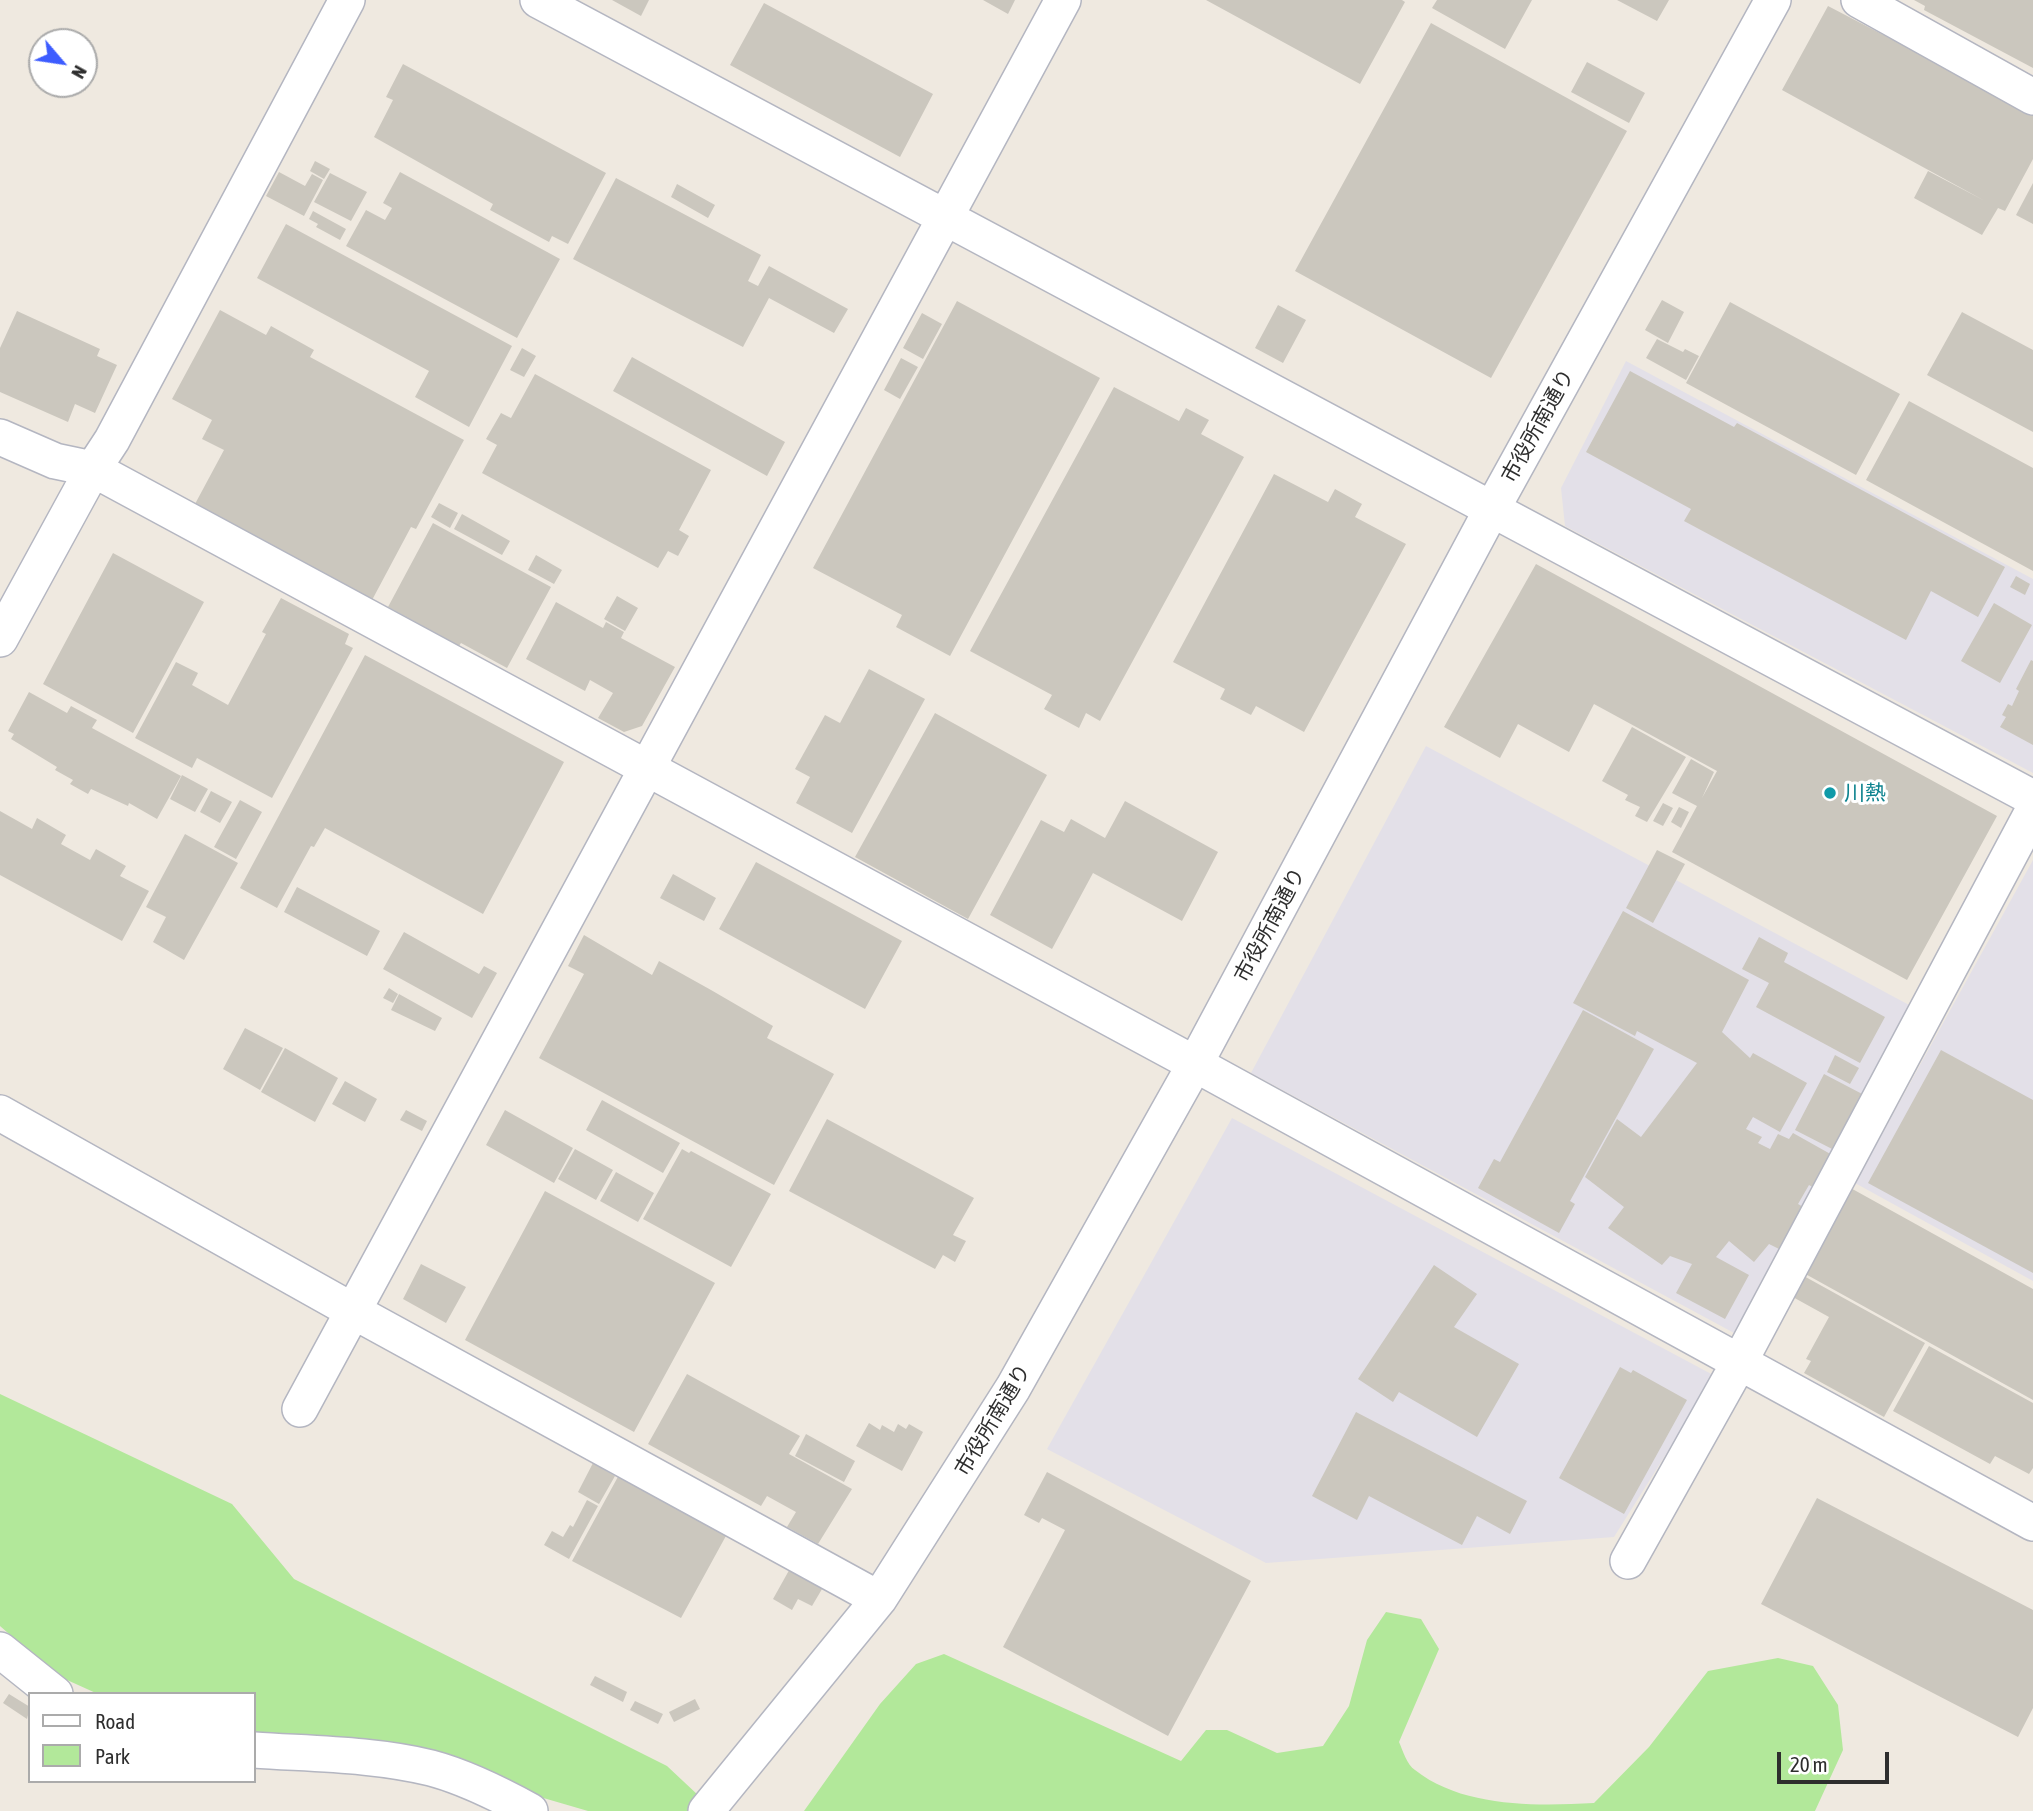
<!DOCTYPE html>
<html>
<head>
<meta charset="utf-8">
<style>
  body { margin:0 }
  #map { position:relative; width:2033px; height:1811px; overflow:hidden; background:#efe9e0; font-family:"Asap Condensed",sans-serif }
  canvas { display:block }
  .legend { position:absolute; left:28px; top:1692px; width:228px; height:91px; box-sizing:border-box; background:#fff; border:2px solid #ababab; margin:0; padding:9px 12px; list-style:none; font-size:21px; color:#2e2e2e }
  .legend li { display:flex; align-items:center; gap:14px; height:35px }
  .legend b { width:35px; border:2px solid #ababab }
  .north { position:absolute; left:28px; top:28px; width:70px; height:70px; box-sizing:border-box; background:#fff; border:2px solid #ababab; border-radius:50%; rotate:119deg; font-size:19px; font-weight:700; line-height:28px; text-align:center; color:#2e2e2e }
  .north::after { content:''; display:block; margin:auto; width:24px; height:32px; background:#3d5cff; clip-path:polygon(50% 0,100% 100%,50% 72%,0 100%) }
  .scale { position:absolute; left:1777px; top:1752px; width:112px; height:32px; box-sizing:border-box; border:4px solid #2e2e2e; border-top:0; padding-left:9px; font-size:21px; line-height:24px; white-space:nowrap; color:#2e2e2e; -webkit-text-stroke:5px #fff; paint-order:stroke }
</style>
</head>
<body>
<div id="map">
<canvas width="2033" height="1811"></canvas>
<ul class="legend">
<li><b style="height:9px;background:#fff"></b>Road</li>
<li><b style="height:19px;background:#b2e89a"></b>Park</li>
</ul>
<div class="north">N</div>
<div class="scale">20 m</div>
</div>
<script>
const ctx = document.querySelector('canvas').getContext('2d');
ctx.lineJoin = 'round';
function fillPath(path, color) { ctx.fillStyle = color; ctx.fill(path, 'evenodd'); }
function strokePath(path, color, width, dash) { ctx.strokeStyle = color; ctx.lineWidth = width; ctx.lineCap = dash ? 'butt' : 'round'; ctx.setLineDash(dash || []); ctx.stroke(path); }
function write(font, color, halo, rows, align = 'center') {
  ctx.font = font + ' "Asap Condensed","Noto Sans JP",sans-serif'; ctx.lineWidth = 6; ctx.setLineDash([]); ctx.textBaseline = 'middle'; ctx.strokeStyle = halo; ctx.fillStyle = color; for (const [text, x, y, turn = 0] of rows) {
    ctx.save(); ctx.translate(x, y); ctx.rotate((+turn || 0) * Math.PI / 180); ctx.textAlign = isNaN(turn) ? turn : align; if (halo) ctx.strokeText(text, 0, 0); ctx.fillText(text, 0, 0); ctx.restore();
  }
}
fillPath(new Path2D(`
  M1626,361L2033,579V773L1565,526L1561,488Z
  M1426,746L1911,1006L1736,1334L1251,1073Z
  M2033,860V1281L1855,1183Z
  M1232,1118L1715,1376L1614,1537L1266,1563L1047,1449Z`), '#e3e0e8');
fillPath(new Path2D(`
  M0,1394L232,1504L294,1579L667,1766L715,1811H588L516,1790L254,1738V1694H98L56,1675L0,1626Z
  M1386,1612L1421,1619L1439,1649L1399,1742C1403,1751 1407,1765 1415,1770C1463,1808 1537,1806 1594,1803L1649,1747L1708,1671L1778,1658L1813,1666L1838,1705L1843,1750L1815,1811H804L880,1704L916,1664L944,1654L1181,1761L1206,1730H1227L1277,1753L1323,1746L1349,1706L1367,1640Z`), '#b2e89a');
fillPath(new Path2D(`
  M612,0H649L641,16Z
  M983,0H1015L1008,14Z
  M1206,0H1402L1405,2L1360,84Z
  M1437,0H1532L1505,49L1432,8Z
  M1617,0H1669L1657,21Z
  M1914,0H2033V68L1924,10L1925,6Z
  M764,3L933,94L900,157L730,65Z
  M1828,6L2033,113V159L2005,211L1998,208L1982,235L1914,198L1928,171L1985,201L1782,90Z
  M1431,23L1627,131L1491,378L1295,271Z
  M1587,62L1645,93L1629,123L1571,92Z
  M403,64L606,173L568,244L552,236L549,242L490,210L493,204L374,137L393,100L386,97Z
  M315,161L330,169L324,179L310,171Z
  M279,172L305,186L312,174L323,180L304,216L266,196Z
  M400,172L560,259L517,338L346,246L366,210L385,220L392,208L383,203Z
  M330,173L367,192L351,221L314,202Z
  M616,178L761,255L748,281L758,286L769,266L848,309L834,333L769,298L743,347L573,259Z
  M2033,183V224L2016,215Z
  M677,184L715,205L708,218L671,197Z
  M313,211L346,229L340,240L316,227L318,224L309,219Z
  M286,224L512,346L469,427L415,397L429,371L257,278Z
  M1662,300L1684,312L1668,343L1645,330Z
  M957,301L1100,378L950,656L896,627L902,615L813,568Z
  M1730,302L1900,394L1856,475L1686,383Z
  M1278,305L1306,320L1283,363L1255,348Z
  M220,310L266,335L271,326L314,350L310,357L464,440L416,529L411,527L371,602L220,521L221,518L195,504L224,450L202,439L212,420L172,399Z
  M17,311L100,349L97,356L117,365L95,413L75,404L68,422L0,392V348Z
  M1962,312L2033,350V432L1927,375Z
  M922,313L942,324L923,359L903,348Z
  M1657,339L1683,352L1685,349L1699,356L1686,380L1646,358Z
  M522,348L536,356L524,377L510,370Z
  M632,357L785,442L767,476L613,391Z
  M901,358L918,367L900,399L884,390Z
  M1630,371L1734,427L1737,423L2005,567L1978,617L1931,591L1906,640L1684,521L1691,509L1586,452Z
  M535,374L711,470L679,530L689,536L678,556L668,551L658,568L482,473L497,445L486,439L501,413L511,418Z
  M1114,387L1179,421L1186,408L1209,420L1201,434L1244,457L1100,721L1086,713L1079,728L1044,709L1052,695L970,651Z
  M1909,401L2033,468V571L1866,480Z
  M1274,474L1328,502L1335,489L1362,504L1355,517L1406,544L1304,732L1256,706L1251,715L1220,699L1225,689L1173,662Z
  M439,503L458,513L450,528L431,517Z
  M462,514L510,541L502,555L454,529Z
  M433,523L551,587L507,668L461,643L459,646L388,607Z
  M113,553L204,602L133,733L43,684Z
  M536,555L562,570L554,584L528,570Z
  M1536,564L1997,816L1907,980L1672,852L1697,806L1672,793L1691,759L1714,772L1702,798L1717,771L1594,704L1569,752L1518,724L1500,758L1444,727Z
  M2016,576L2030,584L2025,595L2010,587Z
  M617,596L638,608L625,631L604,619Z
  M281,598L349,634L345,644L353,648L272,798L197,758L192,768L135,738L176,662L198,673L192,685L228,705L266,634L262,632Z
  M556,602L603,628L606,622L624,632L621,638L675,667L642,726L624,732L598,718L613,693L590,680L585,691L526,659Z
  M1994,603L2032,625L2000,683L1961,661Z
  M365,655L564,762L483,914L325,828L314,847L311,846L277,908L240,888Z
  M2031,660L2033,661V745L2000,727L2006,717L2002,715L2008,704L2012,706L2019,691L2016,689Z
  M869,669L925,699L852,833L796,803L810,777L795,769L825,715L840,723Z
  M29,692L67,713L71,706L97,720L92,728L181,776L157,819L129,803L128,806L91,789L88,794L70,784L73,780L55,770L57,767L11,739L14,734L8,731Z
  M935,713L1047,775L968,919L855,857Z
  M1632,727L1686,757L1647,822L1635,816L1640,807L1625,800L1628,795L1602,781Z
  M182,775L208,789L195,812L170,799Z
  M211,791L232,802L220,823L200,812Z
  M240,800L262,812L236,859L214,847Z
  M1125,801L1218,852L1182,921L1093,873L1052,949L990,915L1041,820L1064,832L1071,819L1105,838Z
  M1663,803L1673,808L1663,826L1653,821Z
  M1679,807L1689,812L1681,828L1671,822Z
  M0,811L32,829L37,818L66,835L61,844L90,860L96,849L126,866L120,876L149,891L122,941L0,875Z
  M185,834L238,863L184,960L153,942L166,917L146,907Z
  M1657,850L1685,864L1653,923L1626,908Z
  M756,862L902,941L865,1009L719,929Z
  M673,874L716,898L704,921L660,898Z
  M297,887L380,931L367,956L284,912Z
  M1623,911L1749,980L1722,1032L1750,1058L1753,1053L1807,1083L1780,1132L1753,1117L1746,1129L1762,1137L1758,1143L1770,1149L1778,1134L1789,1139L1793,1133L1834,1156L1818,1190L1809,1185L1798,1204L1805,1208L1783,1251L1769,1244L1754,1262L1729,1241L1716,1257L1749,1275L1725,1319L1676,1293L1692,1264L1670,1256L1662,1265L1608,1228L1624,1207L1585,1177L1617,1119L1641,1137L1697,1063L1637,1031L1635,1036L1573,1003Z
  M404,932L479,974L484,966L497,973L472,1018L383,969Z
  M584,935L652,975L659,961L711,990L773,1026L767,1038L834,1074L774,1185L539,1058L584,974L568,966Z
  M1759,937L1788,953L1784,962L1885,1017L1860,1063L1756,1007L1769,983L1742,969Z
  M389,988L398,994L393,1003L383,998Z
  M399,994L442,1018L435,1031L391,1010Z
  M1583,1010L1654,1049L1570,1201L1575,1204L1559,1233L1478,1188L1494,1159L1500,1162Z
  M245,1028L283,1048L260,1090L223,1069Z
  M285,1048L338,1078L315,1122L261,1092Z
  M1941,1050L2033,1100V1273L1868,1183Z
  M1835,1055L1859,1068L1850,1084L1827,1072Z
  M1824,1074L1866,1096L1836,1151L1795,1130Z
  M345,1081L377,1099L365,1122L332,1104Z
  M602,1100L680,1143L663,1173L586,1130Z
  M406,1110L427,1121L422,1131L400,1120Z
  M505,1110L573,1148L554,1183L486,1145Z
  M827,1119L974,1198L953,1235L966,1241L955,1262L943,1255L935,1269L789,1191Z
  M575,1149L613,1170L596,1200L558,1179Z
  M682,1149L689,1153L691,1151L771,1194L731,1267L643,1219Z
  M616,1172L654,1193L638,1222L600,1201Z
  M1847,1186L2033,1289V1400L1800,1271Z
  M545,1191L715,1283L634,1432L465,1340Z
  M421,1264L466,1287L446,1323L403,1299Z
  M1434,1265L1477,1294L1454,1327L1519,1364L1477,1437L1399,1392L1393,1402L1358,1379Z
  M1802,1275L1925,1343L1884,1417L1804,1373L1811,1361L1806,1359L1829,1317L1791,1296Z
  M1929,1346L2033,1403V1468L2029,1474L1995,1456L1990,1464L1893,1411Z
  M1620,1367L1631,1373L1633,1370L1687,1400L1624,1514L1559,1478Z
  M687,1374L800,1436L789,1454L852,1489L818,1544L787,1527L796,1512L767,1496L761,1506L648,1444Z
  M1356,1412L1527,1501L1510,1534L1477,1516L1462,1545L1369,1496L1357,1520L1312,1496Z
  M869,1423L880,1430L882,1425L894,1432L898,1424L906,1429L909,1424L923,1432L902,1471L856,1446Z
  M806,1434L855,1461L844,1482L795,1456Z
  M593,1463L615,1476L599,1504L578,1492Z
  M1047,1472L1251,1581L1168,1736L1003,1647L1065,1530L1042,1518L1039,1523L1024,1515Z
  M620,1473L727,1534L681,1618L572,1561Z
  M1817,1498L2033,1610V1708L2018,1737L1761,1604Z
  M587,1500L598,1506L569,1559L544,1545L552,1531L563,1537L570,1525L573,1527Z
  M792,1565L825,1584L812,1606L798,1599L792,1610L773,1599Z
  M595,1676L627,1692L623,1702L590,1685Z
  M9,1694L30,1707L27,1719L3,1703Z
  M695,1699L700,1709L674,1722L669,1712Z
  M635,1701L663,1714L658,1724L630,1710Z`), '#cbc7be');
const minor = new Path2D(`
  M538,0L2033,798
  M1859,0L2033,97
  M0,437L55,461L93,469L1195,1064L2033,1523
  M0,639L93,469L112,440L347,0
  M0,1113L353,1311L879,1599
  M300,1409L1063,0
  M1628,1561L1740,1361L2033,811
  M0,1650L55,1694
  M254,1750C312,1754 374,1754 431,1768C465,1777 499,1794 530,1811
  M706,1811L879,1599L1013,1388L1195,1064L1492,509L1773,0`);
strokePath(minor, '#b4b6c1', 38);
strokePath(minor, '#fff', 35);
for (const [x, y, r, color] of [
  [1830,793,7,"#0f9aa8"]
]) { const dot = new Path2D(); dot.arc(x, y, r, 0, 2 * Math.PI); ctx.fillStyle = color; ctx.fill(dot); strokePath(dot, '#fff', 2.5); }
write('21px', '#2e2e2e', '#fff', [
  ["市役所南通り",1538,426,-61],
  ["市役所南通り",1270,925,-62],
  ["市役所南通り",993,1420,-59]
]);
write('21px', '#0d838f', '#fff', [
  ["川熱",1844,793]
], 'left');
</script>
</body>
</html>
